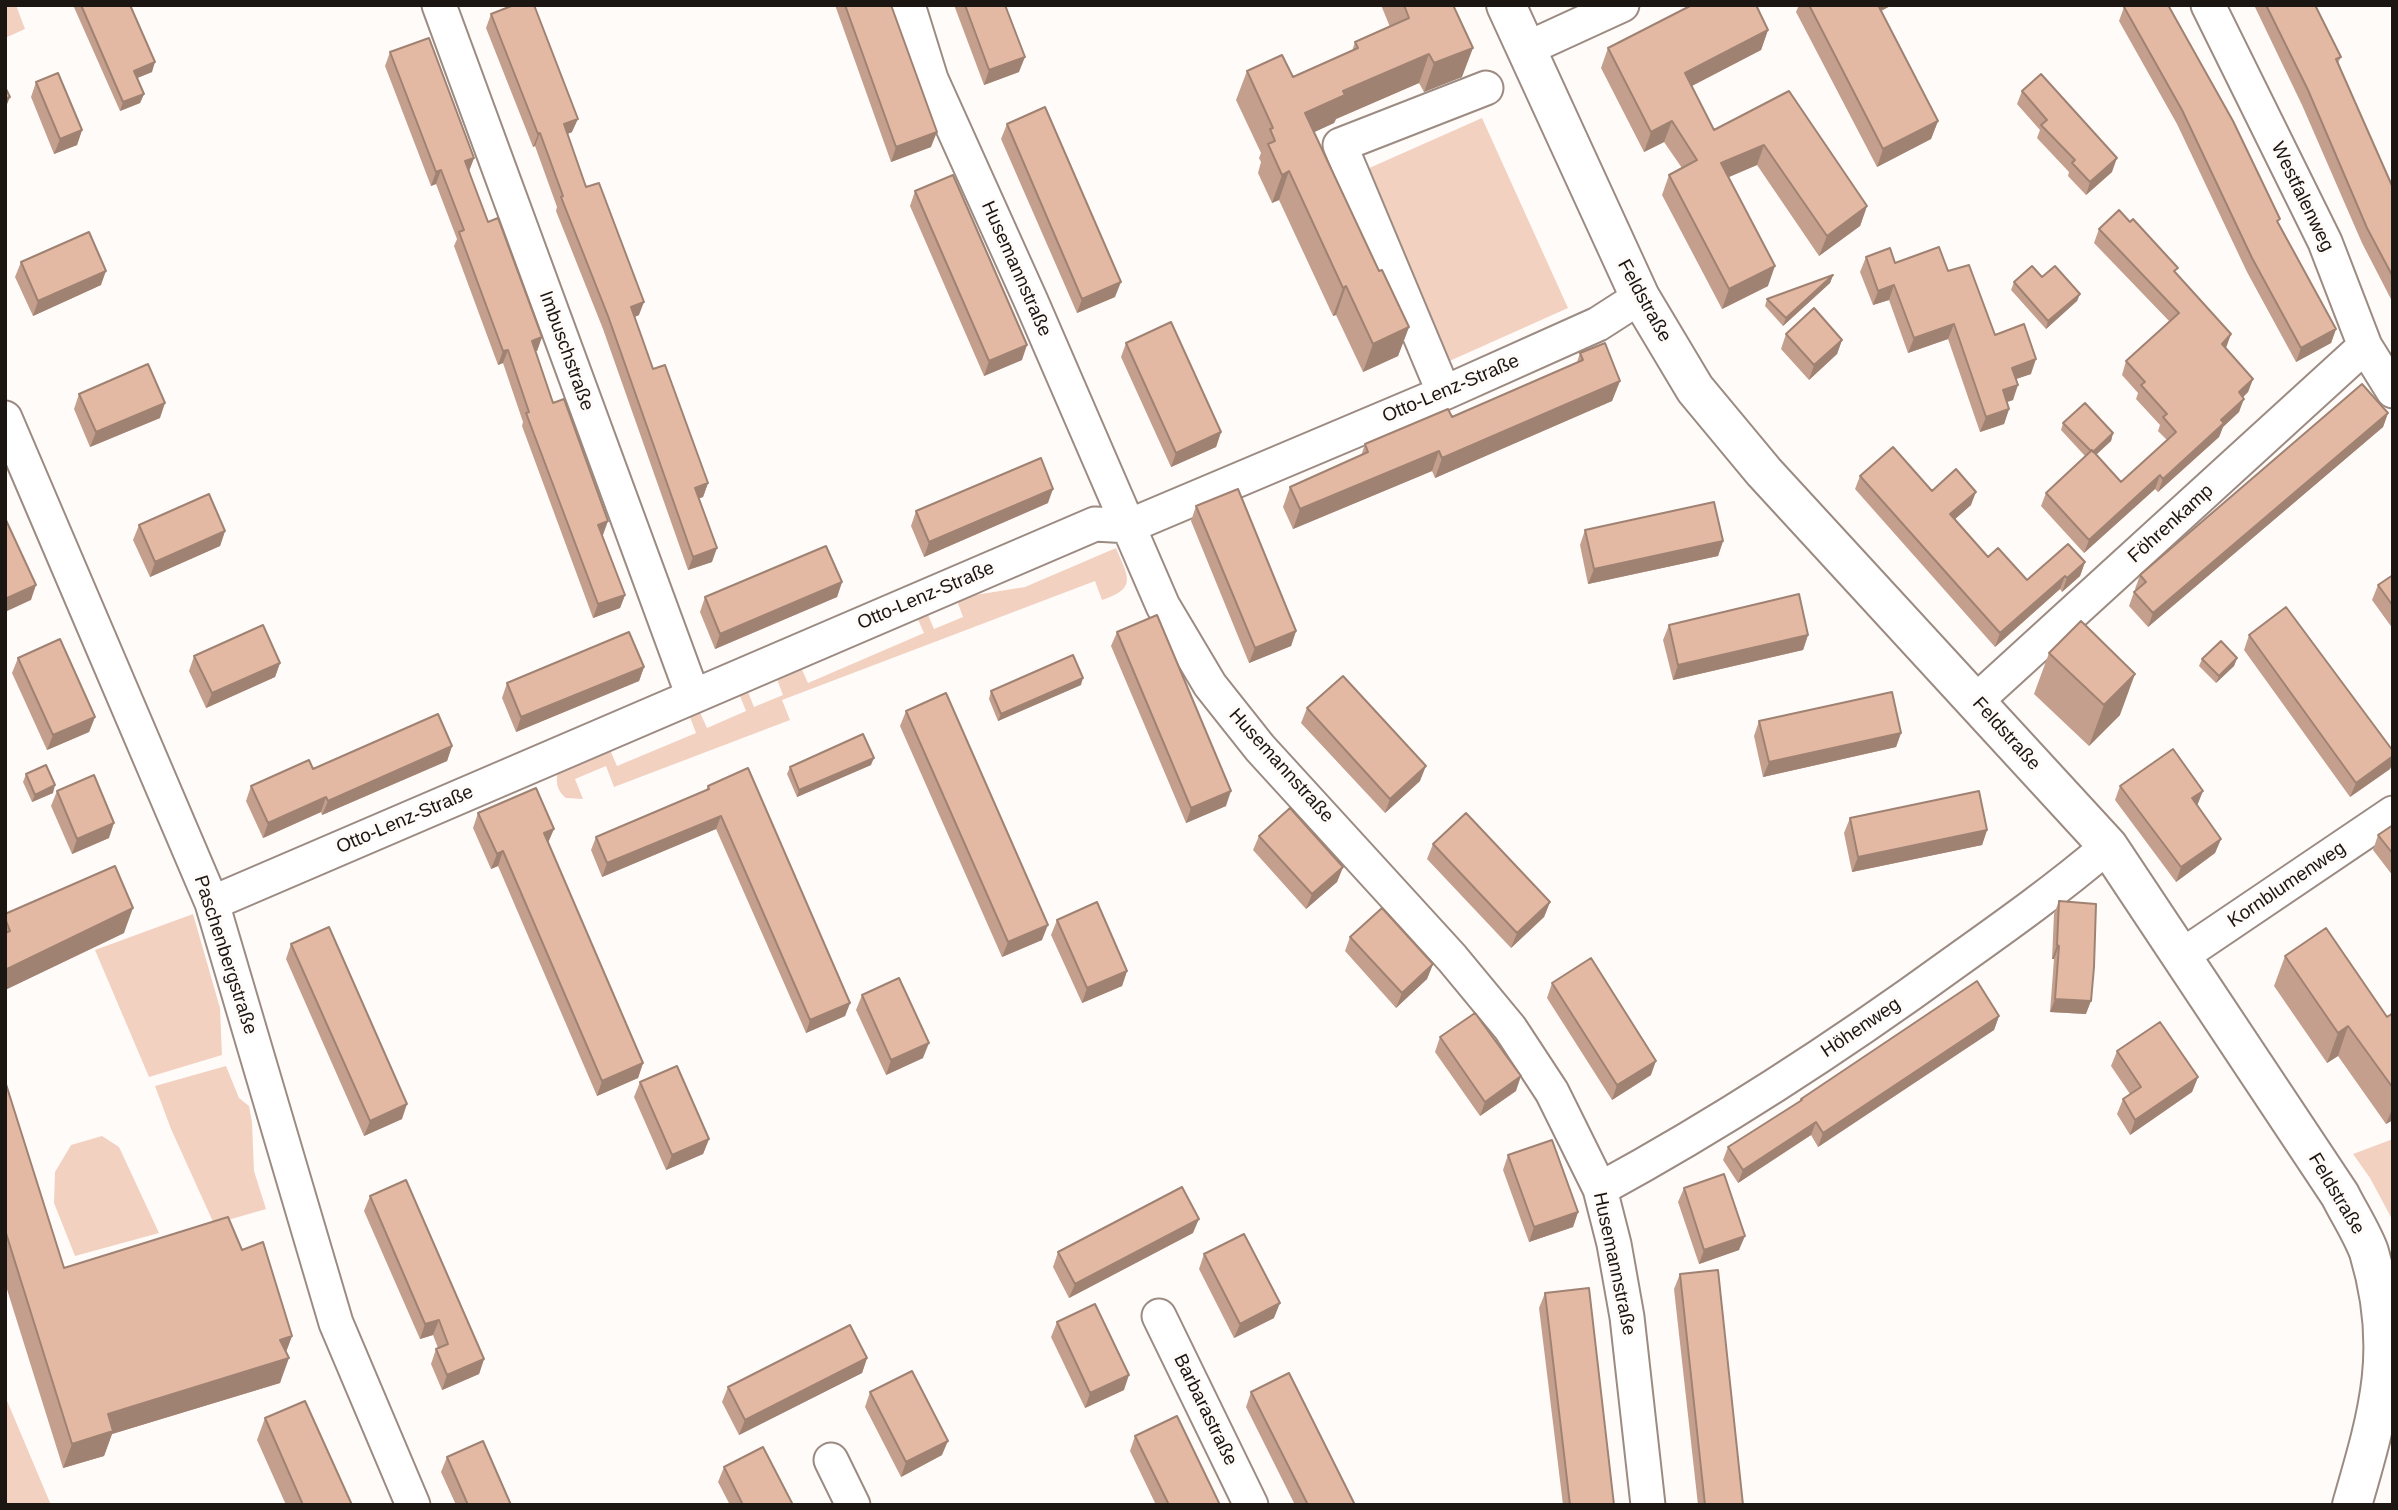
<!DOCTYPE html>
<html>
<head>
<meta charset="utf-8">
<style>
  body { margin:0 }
  #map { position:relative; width:2398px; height:1510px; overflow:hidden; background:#fffbf9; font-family:Arial,sans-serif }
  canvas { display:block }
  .frame { position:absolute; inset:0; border:7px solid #1c1612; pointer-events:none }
</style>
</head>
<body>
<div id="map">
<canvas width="2398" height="1510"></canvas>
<div class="frame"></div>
</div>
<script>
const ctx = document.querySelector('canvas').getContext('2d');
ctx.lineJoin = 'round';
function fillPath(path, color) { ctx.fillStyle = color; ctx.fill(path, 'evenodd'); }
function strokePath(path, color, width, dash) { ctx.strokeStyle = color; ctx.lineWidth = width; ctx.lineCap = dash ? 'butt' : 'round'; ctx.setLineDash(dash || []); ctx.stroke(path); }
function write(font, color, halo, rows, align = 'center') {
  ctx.font = font + ' Arial,sans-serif'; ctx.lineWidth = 6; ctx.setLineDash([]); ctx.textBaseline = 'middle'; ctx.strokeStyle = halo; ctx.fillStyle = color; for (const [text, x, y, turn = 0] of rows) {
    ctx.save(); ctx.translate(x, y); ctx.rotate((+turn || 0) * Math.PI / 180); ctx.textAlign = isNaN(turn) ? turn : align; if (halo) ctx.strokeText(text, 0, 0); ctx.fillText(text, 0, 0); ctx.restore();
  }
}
fillPath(new Path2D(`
  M5,5H16L25,29L5,38Z
  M1482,118L1568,308L1445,363L1358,173Z
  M1116,548C1128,577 1138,588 1102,600L1095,581L782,700L790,720L614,787L606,766L575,779L583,799L566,798C556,790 555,780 559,769L608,745L617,766L696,733L688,712L698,708L707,728L746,711L738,691L746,687L754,707L783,695L775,674L799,663L808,683L924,633L915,613L926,610L934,629L963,617L956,598L1025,587Z
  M193,914L220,1008L222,1055L149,1077L95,950Z
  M226,1066L239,1098L249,1106L252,1122L254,1171L266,1209L214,1224L171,1129L155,1086Z
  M102,1136L119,1147L159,1233L75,1256L54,1203L55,1172L71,1145Z
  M2393,1139V1221L2370,1178L2353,1154Z
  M5,1396L51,1505H5Z`), '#f3d1c1');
const minor = new Path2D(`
  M439,5L693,696
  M908,5L931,79L1031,301L1163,606L1210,685L1260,748L1452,958L1510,1028L1552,1092L1600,1189L1614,1244L1627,1317L1648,1505
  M2208,5L2325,242L2365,346L2393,391
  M1526,49L1622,5
  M1444,393L1340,145L1486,88
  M5,418L212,903L336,1323L413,1505
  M1976,701L2365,346
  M212,903L1074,533L1095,524L1129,526L1444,393L1598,324L1640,297
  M2180,957L2393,813
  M1600,1189C1723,1122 1841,1045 1955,962C2007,925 2059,888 2108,846
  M1159,1316L1251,1505
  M831,1460L853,1505`);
const secondary = new Path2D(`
  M1506,5L1640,297L1695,389L1764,472L2108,846L2340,1195C2349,1213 2362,1233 2369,1252C2398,1349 2379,1412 2352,1505`);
strokePath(minor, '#9c8b82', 37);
strokePath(secondary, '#9c8b82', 42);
strokePath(minor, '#fff', 33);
strokePath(secondary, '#fff', 38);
fillPath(new Path2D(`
  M73,5H130L152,72L137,78L144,94L140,103L120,111Z
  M835,5H891L931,147L891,162Z
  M954,5H1005L1019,72L984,85Z
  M1381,5H1453L1462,77L1424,92L1419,83L1336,119L1334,123L1314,132L1379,271L1409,327L1398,356L1363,372L1336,315L1333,316L1279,200L1272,203L1258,173L1261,162L1259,158L1261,153L1236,100L1247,71L1293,77L1352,51L1355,42L1390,27Z
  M1799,5H1892L1881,11L1938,121L1931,139L1877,167L1796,12Z
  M2254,5H2315L2341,57L2338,63L2393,188V303L2362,243L2302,105Z
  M2124,7L2279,224L2336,329L2331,343L2296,362L2247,272L2177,124L2119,21Z
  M491,14L572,132L567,134L586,187L639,315L634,317L653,369L708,483L703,497L699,498L712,562L688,570L603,329L556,211L557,207L535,146L533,147L486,28Z
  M1768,30L1761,50L1692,86L1714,130L1789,91L1867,206L1860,226L1819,256L1757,165L1728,177L1768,286L1722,309L1662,195L1669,175L1682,168L1664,142L1644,152L1601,68L1608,48Z
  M390,52L474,158L469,171L488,222L542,337L537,351H535L553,403L625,595L620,608L593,618L522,426L523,422L503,363L498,365L454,246L457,239L436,184L431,186L385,66Z
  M36,82L82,130L77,145L54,154L31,97Z
  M2022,91L2112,172L2086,195L2068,176L2069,172L2037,138L2040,130L2017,104Z
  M1007,124L1115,297L1077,313L1001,139Z
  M915,191L1022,360L984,376L910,206Z
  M2099,229L2176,273L2226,348L2253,379L2248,392L2243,397L2239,412L2223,427L2219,437L2158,492L2155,489L2084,553L2041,506L2046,493L2085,456L2061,430L2063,423L2113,433L2111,441L2096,455L2121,482L2167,440L2158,431L2160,425L2136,399L2138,393L2122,375L2126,361L2170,322L2094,243Z
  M1866,257L1895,263L1948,271L1995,335L2031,374L2016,379L2013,400L2007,402L2009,409L2004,424L1980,432L1948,339L1908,353L1889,300L1873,305L1860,272Z
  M21,262L101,285L33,316L15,277Z
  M1833,275L1830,283L1783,326L1765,306L1767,299Z
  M2042,277L2080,294L2077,301L2046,329L2011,290L2014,282Z
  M1786,334L1842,340L1837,354L1809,380L1781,349Z
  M1126,343L1221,432L1216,447L1171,467L1121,357Z
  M1580,353L1620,381L1612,401L1435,478L1432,471L1293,529L1283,507L1290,487L1361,456L1365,444L1452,417L1577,362Z
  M79,394L160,418L90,447L74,409Z
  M2388,413L2383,427L2148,627L2129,606L2134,592L2137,591L2135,589L2140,575Z
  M1860,476L1932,491L1971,505L1955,519L1988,557L2027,580L2085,562L2080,576L2062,592L2060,589L1995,647L1855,489Z
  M1048,503L924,557L911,526L916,511Z
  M1196,506L1296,631L1291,646L1249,663L1191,521Z
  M139,525L225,531L220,546L150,577L133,540Z
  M1585,530L1723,541L1718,556L1588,584L1580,545Z
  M2393,575V629L2372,600L2378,585Z
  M842,582L837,597L715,649L700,612L705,597Z
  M1669,625L1808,635L1803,650L1673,680L1663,640Z
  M1117,632L1226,806L1186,823L1111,646Z
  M2249,635L2393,751V762L2390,769L2350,797L2244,650Z
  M2049,653L2120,715L2089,746L2034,694Z
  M194,656L280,663L275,677L206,708L189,671Z
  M18,658L95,717L89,732L47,750L12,673Z
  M2237,658L2234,666L2216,683L2199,666L2202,659Z
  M644,667L639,681L516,732L502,698L507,683Z
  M1081,685L998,721L989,699L991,691Z
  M1307,708L1420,781L1385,813L1301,723Z
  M906,711L1042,940L1002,957L900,726Z
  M1759,721L1901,733L1896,747L1763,777L1754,736Z
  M452,746L447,761L322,815L321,812L263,838L246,801L251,786L313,769Z
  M871,765L797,797L787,774L790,767Z
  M26,774L53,793L32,802L23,782Z
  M708,786L850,1003L845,1016L806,1033L716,829L602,877L591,850L596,837L706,790Z
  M2120,786L2197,806L2221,839L2215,853L2176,882L2115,800Z
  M57,791L109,838L72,854L51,806Z
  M478,813L548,843L643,1063L638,1078L597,1096L498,866L491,869L473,828Z
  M1850,818L1987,830L1982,845L1852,872L1844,833Z
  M2393,825V876L2373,850L2378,835Z
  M1259,836L1343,867L1337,882L1306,909L1253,850Z
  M1433,844L1550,902L1544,917L1511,948L1427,859Z
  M2059,901L2086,1014L2050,1012L2054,959H2052L2054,914Z
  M5,914L124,933L5,990Z
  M1057,920L1127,971L1122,986L1082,1003L1051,935Z
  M1350,937L1433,964L1427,979L1396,1008L1345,951Z
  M291,944L402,1119L364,1136L286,959Z
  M2285,956L2387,1017L2393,1013V1120L2386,1124L2338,1056L2327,1063L2274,986Z
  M1552,983L1651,1075L1612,1100L1547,998Z
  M862,995L923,1058L886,1075L856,1010Z
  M1999,1016L1994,1030L1818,1147L1811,1135L1738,1183L1723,1160L1728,1147L1799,1102L1801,1099Z
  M1440,1037L1516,1091L1480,1116L1435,1052Z
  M2117,1051L2198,1077L2192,1092L2130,1135L2117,1114L2123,1099L2130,1094L2111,1066Z
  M5,1081L64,1268L242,1250L292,1336L286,1352L280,1383L112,1434L104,1456L63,1468L5,1283Z
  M640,1082L709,1139L703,1154L666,1170L634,1097Z
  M1508,1155L1578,1212L1573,1227L1529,1242L1503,1170Z
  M1684,1188L1739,1250L1699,1264L1678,1202Z
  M370,1196L484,1359L479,1374L442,1390L431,1364L436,1349L438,1348L433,1335L420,1339L364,1211Z
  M1193,1233L1069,1298L1053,1267L1058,1252Z
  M1204,1254L1274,1318L1234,1338L1199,1269Z
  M1680,1274L1743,1505H1698L1674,1289Z
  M1545,1293L1614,1505H1563L1539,1308Z
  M1057,1322L1124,1390L1085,1408L1051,1337Z
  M867,1358L862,1373L739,1435L722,1402L728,1387Z
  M870,1392L942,1455L901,1477L865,1407Z
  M1251,1392L1355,1505H1295L1246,1407Z
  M265,1418L352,1505H286L257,1440Z
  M1135,1436L1220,1505H1156L1130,1451Z
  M447,1457L511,1505H456L441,1472Z
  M724,1467L793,1505H730L718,1482Z`), '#c49f8d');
fillPath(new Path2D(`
  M1873,5H1892L1868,18Z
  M1768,30L1761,50L1678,93L1685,73Z
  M1473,48L1462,77L1424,92L1434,63Z
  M1429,54L1419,83L1336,119L1334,123L1295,141L1305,113L1343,91Z
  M1025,57L1019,72L984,85L989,70Z
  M155,62L152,72L130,81L134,71Z
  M144,94L140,103L120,111L123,102Z
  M10,97L5,109V99Z
  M578,119L572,132L558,138L564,124Z
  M1672,121L1664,142L1644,152L1651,132Z
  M1938,121L1931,139L1877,167L1883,149Z
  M82,130L77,145L54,154L60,139Z
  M937,132L931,147L891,162L896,147Z
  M540,133L535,146L533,147L538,134Z
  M1764,145L1757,165L1713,184L1721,163Z
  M474,158L469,171L465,161Z
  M2117,158L2112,172L2086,195L2090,182Z
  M441,170L436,184L431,186L436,172Z
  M1289,171L1279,200L1272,203L1282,175Z
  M1867,206L1860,226L1819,256L1827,236Z
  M1775,266L1768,286L1722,309L1729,289Z
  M106,271L101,285L33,316L38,301Z
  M1833,275L1830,283L1783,326L1786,318Z
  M1121,282L1115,297L1077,313L1082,299Z
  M1894,285L1889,300L1873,305L1878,291Z
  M1346,286L1336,315L1333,316L1343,288Z
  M2080,294L2077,301L2046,329L2048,321Z
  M644,302L639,315L626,321L631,307Z
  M1954,324L1948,339L1908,353L1914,338Z
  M1409,327L1398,356L1363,372L1373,344Z
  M2336,329L2331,343L2296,362L2301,348Z
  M2231,334L2226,348L2217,357L2222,344Z
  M542,337L537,351L527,354L532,341Z
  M1842,340L1837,354L1809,380L1814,365Z
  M1027,345L1022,360L984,376L989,361Z
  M508,350L503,363L498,365L503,351Z
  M2036,359L2031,374L2007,382L2012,368Z
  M2253,379L2248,392L2234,406L2239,392Z
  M1620,381L1612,401L1435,478L1442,458Z
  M2018,385L2013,400L1998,405L2003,390Z
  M2244,399L2239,412L2223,427L2219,437L2158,492L2163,479L2221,420Z
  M165,403L160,418L90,447L96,432Z
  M2009,409L2004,424L1980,432L1986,417Z
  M2388,413L2383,427L2148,627L2153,613Z
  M1221,432L1216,447L1171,467L1176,453Z
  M2113,433L2111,441L2089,461L2092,453Z
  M1439,451L1432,471L1293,529L1300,509Z
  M2160,475L2155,489L2084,553L2089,540Z
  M708,483L703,497L690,502L695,488Z
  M1053,489L1048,503L924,557L929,542Z
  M1976,492L1971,505L1945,528L1950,514Z
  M608,521L603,535L593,538L598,525Z
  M225,531L220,546L150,577L155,562Z
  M1723,541L1718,556L1588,584L1594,569Z
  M717,548L712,562L688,570L693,557Z
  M2085,562L2080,576L2062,592L2067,578Z
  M2065,576L2060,589L1995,647L2000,633Z
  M842,582L837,597L715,649L720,634Z
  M36,585L31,600L5,612V599Z
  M625,595L620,608L593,618L598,604Z
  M1296,631L1291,646L1249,663L1255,648Z
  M1808,635L1803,650L1673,680L1678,665Z
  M2237,658L2234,666L2216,683L2219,676Z
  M280,663L275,677L206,708L212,693Z
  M644,667L639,681L516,732L521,717Z
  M2135,674L2120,715L2089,746L2104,705Z
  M1083,678L1081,685L998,721L1001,714Z
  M95,717L89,732L47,750L53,735Z
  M1901,733L1896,747L1763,777L1769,762Z
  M452,746L447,761L322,815L328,801Z
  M2393,756V762L2390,769L2350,797L2356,783Z
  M874,758L871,765L797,797L799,790Z
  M1426,766L1420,781L1385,813L1390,799Z
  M55,785L53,793L32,802L35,795Z
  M1231,791L1226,806L1186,823L1191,808Z
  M2203,791L2197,806L2192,798Z
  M326,797L321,812L263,838L268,823Z
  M721,816L716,829L602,877L607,863Z
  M114,823L109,838L72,854L77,839Z
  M554,829L548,843L544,833Z
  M1987,830L1982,845L1852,872L1858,857Z
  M2221,839L2215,853L2176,882L2181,867Z
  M503,851L498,866L491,869L497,854Z
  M1343,867L1337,882L1306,909L1312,894Z
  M1550,902L1544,917L1511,948L1517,933Z
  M133,908L124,933L5,990V970Z
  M1048,925L1042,940L1002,957L1008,942Z
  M2057,945L2059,946L2054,959H2052Z
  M1433,964L1427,979L1396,1008L1402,993Z
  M1127,971L1122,986L1082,1003L1087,988Z
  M2055,999L2091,1001L2086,1014L2050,1012Z
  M850,1003L845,1016L806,1033L810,1020Z
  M1999,1016L1994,1030L1818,1147L1823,1133Z
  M2348,1026L2338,1056L2327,1063L2338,1033Z
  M929,1043L923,1058L886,1075L891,1060Z
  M1656,1061L1651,1075L1612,1100L1617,1085Z
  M643,1063L638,1078L597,1096L602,1081Z
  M1521,1076L1516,1091L1480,1116L1485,1102Z
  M2198,1077L2192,1092L2130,1135L2135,1120Z
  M407,1104L402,1119L364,1136L370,1121Z
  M2393,1107V1120L2386,1124Z
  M1816,1122L1811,1135L1738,1183L1743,1170Z
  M709,1139L703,1154L666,1170L672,1155Z
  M1578,1212L1573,1227L1529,1242L1534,1227Z
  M1199,1219L1193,1233L1069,1298L1075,1284Z
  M1745,1236L1739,1250L1699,1264L1704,1250Z
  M1280,1303L1274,1318L1234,1338L1240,1324Z
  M439,1320L433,1335L420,1339L425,1324Z
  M292,1336L283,1360L289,1358L280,1383L112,1434L104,1456L63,1468L72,1444L108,1414L280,1340Z
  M867,1358L862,1373L739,1435L745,1420Z
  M484,1359L479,1374L442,1390L447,1375Z
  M1129,1375L1124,1390L1085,1408L1090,1393Z
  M948,1441L942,1455L901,1477L906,1462Z`), '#a08273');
const building = new Path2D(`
  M81,5H130L155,62L134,71L144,94L123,102Z
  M514,5H534L578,119L564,124L586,187L599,183L644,302L631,307L653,369L665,365L708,483L695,488L717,548L693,557L608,316L561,197L563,196L540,133L538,134L491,14Z
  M845,5H891L937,132L896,147Z
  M965,5H1005L1025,57L989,70Z
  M1404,5H1453L1473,48L1434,63L1429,54L1343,91L1345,95L1305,113L1379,271L1382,270L1409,327L1373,344L1346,286L1343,288L1289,171L1282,175L1268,144L1275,141L1270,129L1273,128L1247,71L1282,55L1293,77L1358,48L1355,42L1409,18Z
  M1692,5H1756L1768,30L1685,73L1714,130L1789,91L1867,206L1827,236L1764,145L1721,163L1775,266L1729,289L1669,175L1697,160L1672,121L1651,132L1608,48Z
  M1809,5H1878L1938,121L1883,149Z
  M2128,5H2168L2233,121L2280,219L2277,221L2336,329L2301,348L2252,258L2182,110L2124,7Z
  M2266,5H2315L2341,57L2336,59L2393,188V277L2367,228L2308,90Z
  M429,38L474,158L465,161L488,222L498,218L542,337L532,341L553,403L564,399L608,521L598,525L625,595L598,604L526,413L529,412L508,350L503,351L459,232L464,230L441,170L436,172L390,52Z
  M58,73L82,130L60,139L36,82Z
  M2041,74L2117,158L2090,182L2072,163L2075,160L2041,125L2047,120L2022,91Z
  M5,87L10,97L5,99Z
  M1045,107L1121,282L1082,299L1007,124Z
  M953,175L1027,345L989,361L915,191Z
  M2119,210L2130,222L2133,219L2178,268L2174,271L2231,334L2222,344L2253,379L2239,392L2244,399L2221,420L2224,423L2163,479L2160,475L2089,540L2046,493L2092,450L2121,482L2176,432L2163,417L2167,414L2141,385L2145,382L2126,361L2179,313L2099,229Z
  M89,232L106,271L38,301L21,262Z
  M1939,247L1948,271L1969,265L1995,335L2024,324L2036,359L2012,368L2018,385L2003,390L2009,409L1986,417L1954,324L1914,338L1894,285L1878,291L1866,257L1890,248L1895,263Z
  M2032,266L2042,277L2055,266L2080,294L2048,321L2014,282Z
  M1833,275L1786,318L1767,299Z
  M1814,308L1842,340L1814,365L1786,334Z
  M1171,322L1221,432L1176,453L1126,343Z
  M1605,343L1620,381L1442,458L1439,451L1300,509L1290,487L1368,452L1365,444L1448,409L1452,417L1583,360L1580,353Z
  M148,364L165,403L96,432L79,394Z
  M2362,384L2388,413L2153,613L2134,592L2146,582L2140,575Z
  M2085,403L2113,433L2093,452L2092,450L2091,451L2063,423Z
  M1893,447L1932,491L1956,469L1976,492L1950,514L1988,557L1998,548L2027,580L2068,544L2085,562L2067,578L2065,576L2000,633L1860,476Z
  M1041,458L1053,489L929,542L916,511Z
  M1238,489L1296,631L1255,648L1196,506Z
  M209,494L225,531L155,562L139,525Z
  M1714,502L1723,541L1594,569L1585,530Z
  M5,518L36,585L5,599Z
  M826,546L842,582L720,634L705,597Z
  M2393,575V606L2378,585Z
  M1799,594L1808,635L1678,665L1669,625Z
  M2286,607L2393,751V756L2356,783L2249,635Z
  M1157,615L1231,791L1191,808L1117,632Z
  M2081,621L2135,674L2104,705L2049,653Z
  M263,625L280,663L212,693L194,656Z
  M629,632L644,667L521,717L507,683Z
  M60,639L95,717L53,735L18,658Z
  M2221,641L2237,658L2219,676L2202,659Z
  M1073,655L1083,678L1001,714L991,691Z
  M1343,676L1426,766L1390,799L1307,708Z
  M1892,692L1901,733L1769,762L1759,721Z
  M946,693L1048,925L1008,942L906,711Z
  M438,714L452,746L328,801L326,797L268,823L251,786L309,760L313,769Z
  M863,734L874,758L799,790L790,767Z
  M2173,749L2203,791L2192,798L2221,839L2181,867L2120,786Z
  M46,765L55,785L35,795L26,774Z
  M748,768L850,1003L810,1020L721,816L607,863L596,837L709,789L708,786Z
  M94,775L114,823L77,839L57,791Z
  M536,788L554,829L544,833L643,1063L602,1081L503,851L497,854L478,813Z
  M1979,791L1987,830L1858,857L1850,818Z
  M1290,808L1343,867L1312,894L1259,836Z
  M1466,813L1550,902L1517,933L1433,844Z
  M2393,825V854L2378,835Z
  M115,866L133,908L5,970V933L10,931L5,918V914Z
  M2059,901L2096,904L2094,967L2091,1001L2055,999L2059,946L2057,945Z
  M1097,902L1127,971L1087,988L1057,920Z
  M1382,908L1433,964L1402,993L1350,937Z
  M329,927L407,1104L370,1121L291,944Z
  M2326,928L2387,1017L2393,1013V1088L2348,1026L2338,1033L2285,956Z
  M1591,958L1656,1061L1617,1085L1552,983Z
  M899,978L929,1043L891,1060L862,995Z
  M1977,981L1999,1016L1823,1133L1816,1122L1743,1170L1728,1147L1802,1100L1801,1099Z
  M1475,1013L1521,1076L1485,1102L1440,1037Z
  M2160,1022L2198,1077L2135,1120L2123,1099L2141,1087L2117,1051Z
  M677,1066L709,1139L672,1155L640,1082Z
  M5,1081L64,1268L228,1217L242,1250L263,1242L292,1336L280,1340L289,1358L108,1414L113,1431L72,1444L5,1230Z
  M1552,1140L1578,1212L1534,1227L1508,1155Z
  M1724,1174L1745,1236L1704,1250L1684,1188Z
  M406,1180L484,1359L447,1375L436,1349L448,1344L439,1320L425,1324L370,1196Z
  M1182,1187L1199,1219L1075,1284L1058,1252Z
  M1244,1234L1280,1303L1240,1324L1204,1254Z
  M1718,1270L1743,1505H1705L1680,1274Z
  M1589,1288L1614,1505H1570L1545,1293Z
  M1095,1304L1129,1375L1090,1393L1057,1322Z
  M850,1325L867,1358L745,1420L728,1387Z
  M912,1371L948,1441L906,1462L870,1392Z
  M1289,1373L1355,1505H1308L1251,1392Z
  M305,1401L352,1505H303L265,1418Z
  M1177,1416L1220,1505H1169L1135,1436Z
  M483,1441L511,1505H468L447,1457Z
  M763,1447L793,1505H743L724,1467Z`);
fillPath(building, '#e4b9a4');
strokePath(building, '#a08273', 2);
write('19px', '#1c1612', '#fffbf9', [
  ["Westfalenweg",2302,197,64],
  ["Husemannstraße",1016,269,66],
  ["Feldstraße",1644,301,61],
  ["Imbuschstraße",566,351,70],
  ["Otto-Lenz-Straße",1451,389,-23],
  ["Föhrenkamp",2171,524,-42],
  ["Otto-Lenz-Straße",926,596,-23],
  ["Feldstraße",2006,734,48],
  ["Husemannstraße",1281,766,48],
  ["Otto-Lenz-Straße",405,820,-23],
  ["Kornblumenweg",2287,885,-34],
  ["Paschenbergstraße",225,955,72],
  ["Höhenweg",1861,1028,-34],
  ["Feldstraße",2336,1194,59],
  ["Husemannstraße",1614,1264,78],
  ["Barbarastraße",1205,1410,64]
]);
</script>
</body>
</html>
